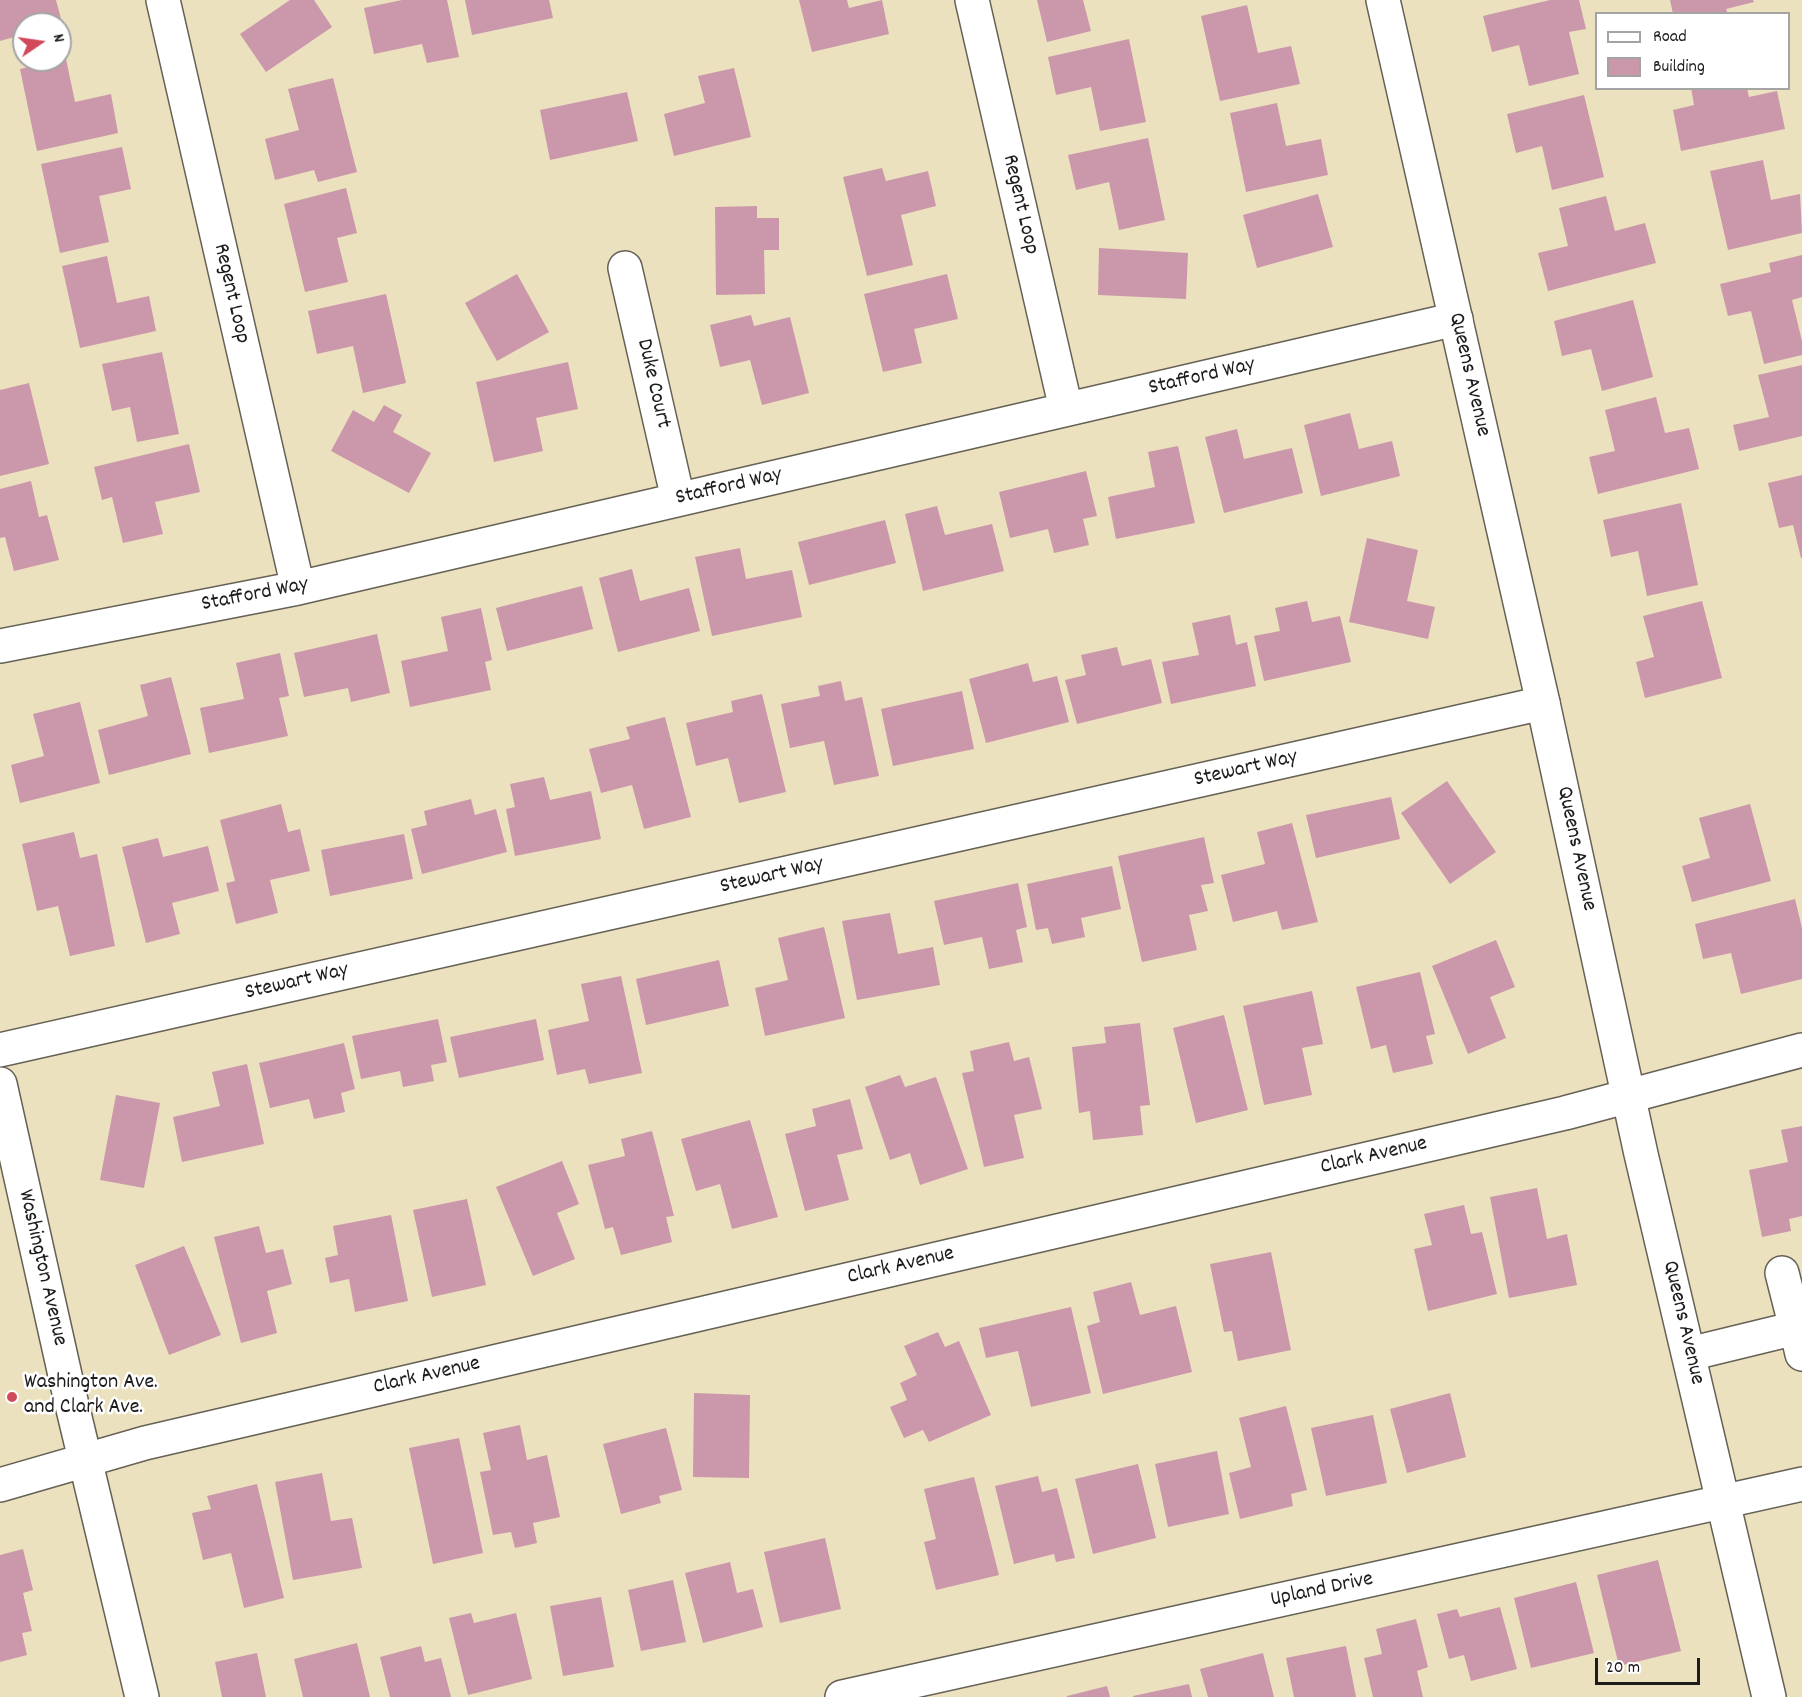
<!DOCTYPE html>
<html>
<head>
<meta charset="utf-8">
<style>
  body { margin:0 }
  #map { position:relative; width:1802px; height:1697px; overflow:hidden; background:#ece1bf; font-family:Dekko,sans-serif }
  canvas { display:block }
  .legend { position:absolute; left:1595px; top:12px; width:195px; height:78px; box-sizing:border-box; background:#fff; border:2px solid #a4a4a4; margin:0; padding:8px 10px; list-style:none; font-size:18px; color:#1c1c1c }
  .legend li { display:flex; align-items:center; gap:12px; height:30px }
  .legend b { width:30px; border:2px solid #a4a4a4 }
  .north { position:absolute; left:12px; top:12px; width:60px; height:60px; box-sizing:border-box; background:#fff; border:2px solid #a4a4a4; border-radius:50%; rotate:77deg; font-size:16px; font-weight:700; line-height:24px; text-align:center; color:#1c1c1c }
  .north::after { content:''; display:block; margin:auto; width:21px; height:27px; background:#d1495b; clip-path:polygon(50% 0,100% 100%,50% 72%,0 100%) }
  .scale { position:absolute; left:1595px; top:1658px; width:105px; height:27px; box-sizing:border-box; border:3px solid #1c1c1c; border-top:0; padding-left:8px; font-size:18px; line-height:21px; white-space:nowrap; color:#1c1c1c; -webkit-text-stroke:4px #fff; paint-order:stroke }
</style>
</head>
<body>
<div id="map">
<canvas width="1802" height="1697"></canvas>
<ul class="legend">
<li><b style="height:8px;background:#fff"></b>Road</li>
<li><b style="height:16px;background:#cb97aa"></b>Building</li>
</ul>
<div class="north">N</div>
<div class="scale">20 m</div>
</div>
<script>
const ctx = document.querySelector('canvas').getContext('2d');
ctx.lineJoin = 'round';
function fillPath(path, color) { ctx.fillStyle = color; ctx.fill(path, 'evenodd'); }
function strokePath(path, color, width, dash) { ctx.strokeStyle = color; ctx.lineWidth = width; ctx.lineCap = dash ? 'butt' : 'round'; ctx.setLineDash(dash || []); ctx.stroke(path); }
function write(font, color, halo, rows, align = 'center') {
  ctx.font = font + ' Dekko,sans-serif'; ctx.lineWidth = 5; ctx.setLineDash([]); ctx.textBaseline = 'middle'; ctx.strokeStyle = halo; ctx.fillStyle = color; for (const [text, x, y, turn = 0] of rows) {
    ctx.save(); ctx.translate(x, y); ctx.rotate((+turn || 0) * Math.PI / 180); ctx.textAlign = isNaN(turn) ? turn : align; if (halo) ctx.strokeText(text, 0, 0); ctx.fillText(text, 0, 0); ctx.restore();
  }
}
fillPath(new Path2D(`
  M0,0H56L66,37L60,39V24H24V49H21L18,36L0,41Z
  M290,0H314L332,27L266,72L240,34Z
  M402,0H447L459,57L427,63L422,44L374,54L364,8Z
  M465,0H549L553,18L472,35Z
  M799,0H847L849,8L882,0L889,34L812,52Z
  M1037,0H1083L1091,31L1047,42Z
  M1550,0H1579L1586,29L1569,32L1579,74L1529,86L1519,45L1492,52L1483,16Z
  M1670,0H1753L1754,2L1726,9L1728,14H1673Z
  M1247,5L1258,53L1291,46L1300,84L1220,101L1201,16Z
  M1129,39L1146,122L1100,131L1091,87L1056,95L1048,57Z
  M66,59L75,102L111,94L118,133L37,151L20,69Z
  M734,68L751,137L674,156L664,114L705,103L698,76Z
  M333,78L357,172L318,182L314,170L275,180L265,139L299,130L288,89Z
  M1691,88H1747L1749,97L1777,91L1785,129L1681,151L1673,110L1694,105Z
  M627,92L638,141L550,160L540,110Z
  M1584,95L1604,177L1552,190L1542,146L1516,153L1507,114Z
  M1277,103L1286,146L1321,139L1328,175L1246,192L1230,113Z
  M1148,138L1165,220L1119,230L1109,182L1076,190L1068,155Z
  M122,147L131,189L99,196L109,242L60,253L41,164Z
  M1763,160L1771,200L1800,194L1802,233L1728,250L1710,171Z
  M882,168L886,181L928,171L936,206L901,215L913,265L867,276L843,177Z
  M346,188L357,233L337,238L348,282L305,292L284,204Z
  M1318,194L1333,247L1257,268L1243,215Z
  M1606,196L1615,231L1645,223L1656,263L1548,291L1538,253L1568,246L1559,208Z
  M757,206V218H779V250H764L765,294L716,295L715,207Z
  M1099,248L1188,253L1186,299L1098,295Z
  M1802,255V297L1792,300L1802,341V355L1764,364L1751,311L1728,316L1720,284L1771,272L1769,263Z
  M107,256L117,303L149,296L156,331L80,348L62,266Z
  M517,274L549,332L497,361L465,303Z
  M947,274L958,319L914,329L922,363L883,372L864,294Z
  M386,294L406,383L363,393L353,346L317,354L308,311Z
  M1633,300L1653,377L1602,391L1591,349L1562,356L1554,321Z
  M751,315L754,326L790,317L809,393L762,405L750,360L720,367L710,325Z
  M162,352L179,434L137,442L130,407L112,411L102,364Z
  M568,362L578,409L536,418L543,451L494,462L476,382Z
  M1802,365V436L1739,451L1733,425L1769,417L1758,375Z
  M29,383L49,464L0,476V390Z
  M1656,397L1665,433L1689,428L1699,469L1598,494L1589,457L1615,451L1605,410Z
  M384,405L402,415L393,432L431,453L409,493L331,451L353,410L374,422Z
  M1350,413L1359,449L1392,441L1400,476L1321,496L1304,425Z
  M1237,429L1244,459L1292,448L1303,493L1224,513L1205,437Z
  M189,444L200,492L155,502L163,534L123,543L112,497L102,500L94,467Z
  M1178,446L1195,523L1116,539L1108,497L1155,487L1148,452Z
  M1086,471L1097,516L1083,519L1089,545L1054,553L1048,529L1010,538L999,492Z
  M1802,475V558H1801L1793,525L1779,528L1768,483Z
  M31,481L39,517L47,515L59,560L14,571L5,537L0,538V489Z
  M1681,503L1698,585L1647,596L1638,551L1611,557L1603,520Z
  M937,506L945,535L992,524L1004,571L923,591L905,514Z
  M885,520L896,563L809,585L798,542Z
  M1367,538L1418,550L1407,601L1435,607L1428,639L1349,622Z
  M740,548L746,579L792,570L802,617L712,636L695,557Z
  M632,569L640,601L689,588L700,631L618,652L599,578Z
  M582,586L593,629L507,651L496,608Z
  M1307,601L1312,622L1340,616L1351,662L1264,681L1254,636L1280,631L1275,608Z
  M1702,601L1722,678L1645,698L1636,662L1654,657L1643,616Z
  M481,608L492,660L485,662L491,690L410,707L401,661L448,651L441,617Z
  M1230,615L1236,645L1247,642L1256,686L1171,704L1162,662L1199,655L1192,623Z
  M377,634L390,693L351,702L348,688L304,697L294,653Z
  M1117,647L1122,666L1151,659L1162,703L1077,724L1065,680L1086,675L1081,655Z
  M280,653L289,696L279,698L288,736L209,753L200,708L244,699L236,663Z
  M1028,663L1033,682L1057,676L1069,722L986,743L969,679Z
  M171,677L191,754L109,775L98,730L148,716L140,685Z
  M841,681L845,701L862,697L879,776L834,785L824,741L790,748L781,704L820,696L818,686Z
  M962,691L974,749L893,766L881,709Z
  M762,694L786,792L739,803L728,758L696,766L686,723L733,712L731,701Z
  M80,702L100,783L20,803L11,765L44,756L33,714Z
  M665,717L691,817L644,829L632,785L601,793L589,749L630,739L626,727Z
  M544,777L550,800L591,791L601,839L515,856L506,809L515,807L510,784Z
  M1447,781L1496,852L1450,884L1401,813Z
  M1391,797L1400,839L1316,858L1306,815Z
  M471,799L475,815L496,809L507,852L422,874L411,829L427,825L424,811Z
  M281,804L288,832L300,829L310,871L270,880L278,913L236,924L226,883L235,881L220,820Z
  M1750,804L1771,881L1692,902L1682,866L1710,858L1699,818Z
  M1292,823L1318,922L1282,930L1277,911L1233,922L1221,875L1265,864L1257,832Z
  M74,832L80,858L97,854L115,946L70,956L58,906L37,911L22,844Z
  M404,834L413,879L330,896L321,850Z
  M1204,837L1214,883L1201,885L1208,911L1189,915L1197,950L1142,962L1118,856Z
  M158,838L163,857L208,846L219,891L172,903L180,934L146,943L122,847Z
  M1112,866L1121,909L1081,918L1085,937L1052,944L1048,928L1036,930L1027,884Z
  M1018,883L1027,927L1016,930L1023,962L989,969L982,937L944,945L934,901Z
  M1795,899L1802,928V979L1741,994L1731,953L1703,959L1695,924Z
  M890,913L898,954L933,947L940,985L857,1000L842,921Z
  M824,927L845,1018L765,1036L755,988L788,980L778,938Z
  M1496,940L1515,987L1490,997L1506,1038L1468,1054L1432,966Z
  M719,960L729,1006L646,1025L636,979Z
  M1420,972L1435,1034L1426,1036L1433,1064L1393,1073L1386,1045L1371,1049L1356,987Z
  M621,976L642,1073L589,1084L585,1069L557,1075L548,1030L589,1021L581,984Z
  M1312,991L1323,1044L1302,1048L1312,1095L1264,1105L1243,1006Z
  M1224,1015L1248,1110L1196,1123L1173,1028Z
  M438,1019L447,1062L431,1065L434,1081L403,1087L400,1071L361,1079L352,1036Z
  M536,1019L544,1060L459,1078L450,1037Z
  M1140,1023L1150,1105L1140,1106L1143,1135L1093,1140L1090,1111L1079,1113L1072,1047L1106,1043L1104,1027Z
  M1009,1042L1014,1061L1029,1057L1042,1109L1014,1115L1024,1158L984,1167L962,1073L974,1071L970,1051Z
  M344,1043L355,1089L341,1093L345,1112L314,1119L309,1099L270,1108L259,1063Z
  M247,1064L264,1144L182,1162L173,1117L220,1106L212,1072Z
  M900,1075L905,1087L936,1077L968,1169L920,1185L910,1153L890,1160L865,1087Z
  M116,1095L160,1103L144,1188L100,1180Z
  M850,1099L863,1149L837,1155L849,1200L805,1211L785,1134L816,1126L812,1109Z
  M750,1120L778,1217L732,1229L720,1184L696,1191L681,1139Z
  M1802,1126V1216L1789,1219L1791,1231L1762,1237L1749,1170L1788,1162L1781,1130Z
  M652,1131L674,1216L666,1217L672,1242L621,1255L613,1227L605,1229L588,1165L625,1156L621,1139Z
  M562,1161L579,1204L557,1213L575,1259L533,1276L496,1187Z
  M1537,1188L1547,1239L1567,1234L1577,1285L1509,1298L1490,1197Z
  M467,1199L486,1285L432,1297L413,1210Z
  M1464,1205L1471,1234L1482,1232L1497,1294L1428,1311L1414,1249L1432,1245L1424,1214Z
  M391,1215L408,1301L355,1312L349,1279L330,1283L325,1258L338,1255L333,1226Z
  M259,1226L266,1253L283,1249L292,1284L267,1291L277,1333L241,1343L214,1237Z
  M184,1246L221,1335L169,1355L135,1265Z
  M1271,1252L1291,1350L1238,1361L1232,1331L1224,1332L1210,1264Z
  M1131,1282L1140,1315L1176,1306L1192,1372L1103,1394L1087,1326L1100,1322L1093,1292Z
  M1071,1307L1091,1393L1031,1407L1018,1351L986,1358L979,1328Z
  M938,1332L945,1347L959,1341L991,1415L929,1442L923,1430L904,1438L890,1407L907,1400L900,1383L917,1375L904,1346Z
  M694,1393L750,1395L749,1478L693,1477Z
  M1450,1393L1466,1457L1407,1473L1390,1409Z
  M1286,1406L1307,1490L1291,1494L1293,1506L1240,1519L1229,1473L1251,1467L1239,1418Z
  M1373,1415L1387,1483L1326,1496L1311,1428Z
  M520,1425L527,1460L547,1455L560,1517L533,1523L537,1543L515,1548L511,1532L493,1535L480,1472L491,1470L483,1433Z
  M666,1428L682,1490L659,1496L661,1503L621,1514L603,1444Z
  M459,1438L483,1553L433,1564L409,1448Z
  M1217,1451L1229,1514L1168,1527L1155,1464Z
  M1138,1464L1156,1538L1093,1554L1075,1479Z
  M322,1473L331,1521L352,1518L362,1568L293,1580L275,1482Z
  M1038,1476L1042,1492L1057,1488L1075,1558L1056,1562L1054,1554L1014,1564L995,1486Z
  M974,1477L999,1575L936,1590L924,1542L936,1539L924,1489Z
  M257,1484L284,1598L244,1608L231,1553L203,1560L192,1513L211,1509L207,1496Z
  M825,1538L841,1609L780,1623L764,1552Z
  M23,1549L33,1590L23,1593L32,1631L22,1633L27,1655L0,1662V1555Z
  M1658,1560L1681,1651L1619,1666L1597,1575Z
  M730,1562L737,1593L753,1589L763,1627L703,1643L685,1573Z
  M673,1580L686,1642L641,1651L628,1590Z
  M1576,1582L1594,1653L1531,1668L1514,1598Z
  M601,1597L614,1667L563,1676L550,1606Z
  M1500,1607L1517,1669L1471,1681L1464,1655L1449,1659L1437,1614L1457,1609L1460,1617Z
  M471,1613L474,1623L516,1613L532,1679L468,1695L449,1618Z
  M1416,1619L1428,1667L1417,1671L1423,1697H1373L1364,1658L1382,1654L1376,1629Z
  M357,1643L370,1697H303L294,1659Z
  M421,1646L425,1662L441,1658L451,1697H390L380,1657Z
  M1346,1646L1356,1697H1294L1286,1658Z
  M257,1653L266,1697H222L215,1662Z
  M1263,1653L1274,1697H1208L1200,1669Z
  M1189,1684L1192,1697H1133V1696Z
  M1107,1686L1110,1697H1067V1696Z`), '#cb97aa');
const minor = new Path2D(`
  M163,0L298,588
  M972,0L1066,409
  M625,268L678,499
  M0,646L298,588L1456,319
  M0,1050L1543,703
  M0,1084L67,1384L142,1697
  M1782,1273L1796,1328
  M1689,1354L1796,1328L1802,1354
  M0,1485L145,1443L1565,1113L1802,1050
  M842,1697L1802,1484`);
const major = new Path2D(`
  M1383,0L1543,703L1641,1154L1769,1697`);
strokePath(minor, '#656155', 36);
strokePath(major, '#656155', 36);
strokePath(minor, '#fff', 33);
strokePath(major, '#fff', 33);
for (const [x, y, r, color] of [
  [12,1397,6,"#d1495b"]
]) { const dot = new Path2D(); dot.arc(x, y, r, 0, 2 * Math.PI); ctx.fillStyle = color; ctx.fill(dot); strokePath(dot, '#fff', 2); }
write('22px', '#1c1c1c', '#fff', [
  ["Regent Loop",1019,205,77],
  ["Regent Loop",230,294,77],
  ["Queens Avenue",1468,375,77],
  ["Stafford Way",1202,378,-13],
  ["Duke Court",652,384,77],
  ["Stafford Way",729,488,-13],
  ["Stafford Way",255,596,-11],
  ["Stewart Way",1246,770,-13],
  ["Queens Avenue",1575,849,78],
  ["Stewart Way",772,877,-13],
  ["Stewart Way",297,983,-13],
  ["Clark Avenue",1374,1157,-13],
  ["Clark Avenue",901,1267,-13],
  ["Washington Avenue",41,1268,77],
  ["Queens Avenue",1682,1323,77],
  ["Clark Avenue",427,1377,-13],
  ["Upland Drive",1322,1591,-12]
]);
write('22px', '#1c1c1c', '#fff', [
  ["Washington Ave.",24,1384],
  ["and Clark Ave.",24,1409]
], 'left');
</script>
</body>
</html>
